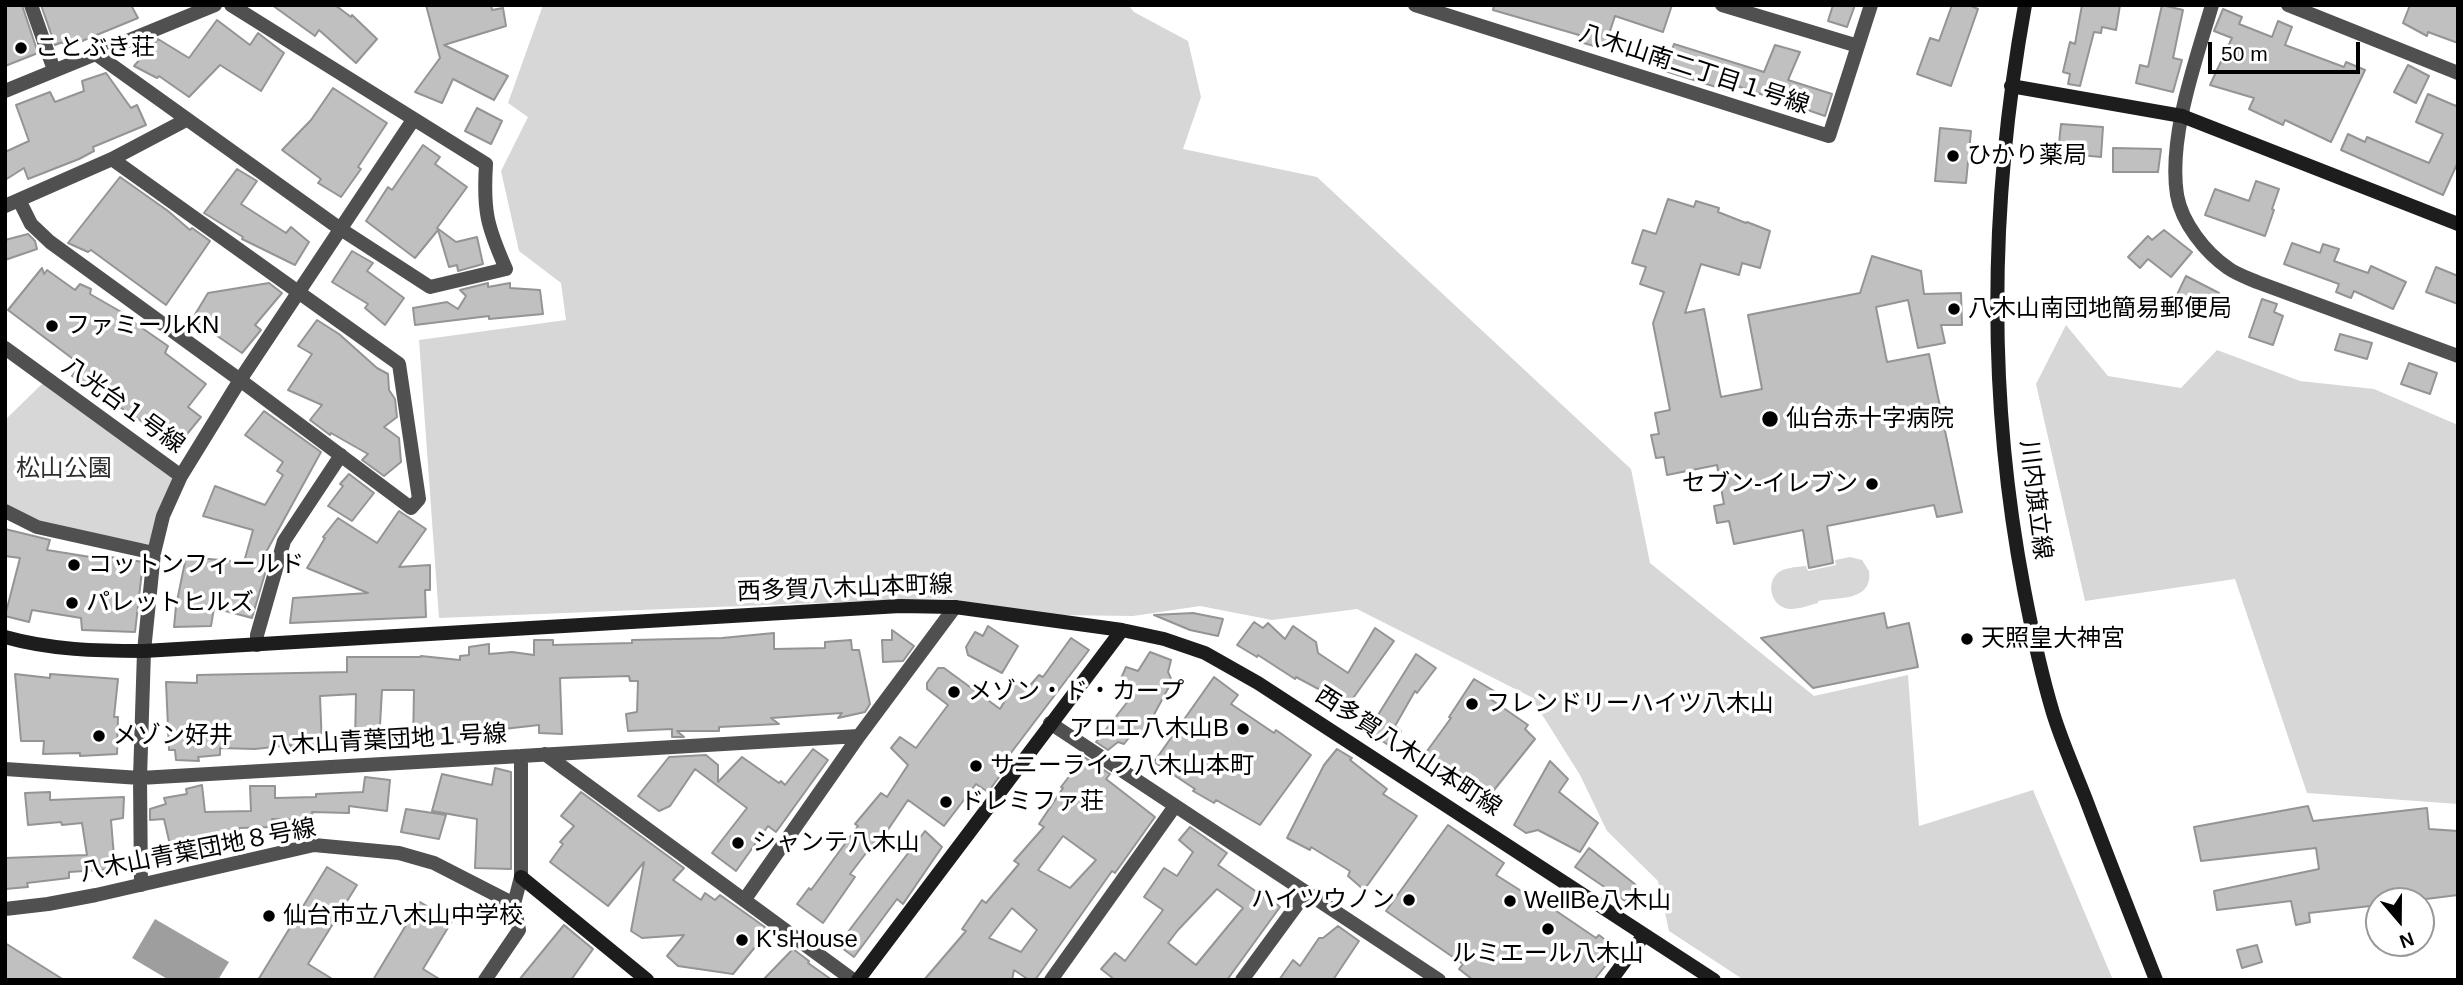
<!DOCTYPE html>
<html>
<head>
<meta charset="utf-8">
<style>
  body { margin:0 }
  #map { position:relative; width:2463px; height:985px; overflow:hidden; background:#fff; font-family:Arial,sans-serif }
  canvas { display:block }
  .frame { position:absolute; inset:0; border:7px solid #000; pointer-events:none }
  .north { position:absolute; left:2365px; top:887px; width:70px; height:70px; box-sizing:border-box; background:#fff; border:2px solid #999; border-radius:50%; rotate:160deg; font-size:19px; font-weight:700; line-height:28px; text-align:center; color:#000 }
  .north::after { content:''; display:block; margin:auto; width:24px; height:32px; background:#000; clip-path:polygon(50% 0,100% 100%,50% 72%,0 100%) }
  .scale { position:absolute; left:2208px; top:42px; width:152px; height:32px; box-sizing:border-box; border:4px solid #000; border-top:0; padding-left:9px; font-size:21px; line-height:24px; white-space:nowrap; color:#000; -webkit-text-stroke:5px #fff; paint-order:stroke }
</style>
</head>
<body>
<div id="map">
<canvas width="2463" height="985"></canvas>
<div class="frame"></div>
<div class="north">N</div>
<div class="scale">50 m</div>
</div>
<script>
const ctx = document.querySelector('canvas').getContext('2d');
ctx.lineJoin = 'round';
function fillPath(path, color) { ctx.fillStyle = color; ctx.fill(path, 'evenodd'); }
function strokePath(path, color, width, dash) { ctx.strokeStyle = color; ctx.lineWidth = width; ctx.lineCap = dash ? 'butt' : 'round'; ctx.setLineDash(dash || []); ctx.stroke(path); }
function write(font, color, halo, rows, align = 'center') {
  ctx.font = font + ' Arial,"Noto Sans JP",sans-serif'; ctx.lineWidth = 7; ctx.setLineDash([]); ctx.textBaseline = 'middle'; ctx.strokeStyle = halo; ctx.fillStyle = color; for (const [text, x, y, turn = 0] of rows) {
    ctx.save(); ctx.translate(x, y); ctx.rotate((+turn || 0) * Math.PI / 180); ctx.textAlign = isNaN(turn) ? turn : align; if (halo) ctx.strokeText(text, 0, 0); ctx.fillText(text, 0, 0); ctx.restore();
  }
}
fillPath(new Path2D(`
  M543,5H1128L1134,12L1188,41L1201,97L1183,149L1317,177L1631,469L1650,563L1814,696L1908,675L1919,826L2033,790L2113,980H1744L1669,931L1658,881L1607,831L1580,775L1531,697L1357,609L1272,620L1200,606L1133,616L1056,615L942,598L439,618L419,340L566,320L561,283L519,251L501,171L528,117L508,103Z
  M2066,325L2108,376L2181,388L2217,350L2300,381L2374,389L2458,425V804L2307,793L2235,579L2085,601L2036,384Z
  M44,382L176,477L151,545L40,523L5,507V420Z
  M1850,557L1862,560L1869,571C1873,602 1837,597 1818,601V603C1810,605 1800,609 1791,609C1772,609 1764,583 1779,572C1787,567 1798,567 1806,566L1808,571L1836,565L1835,560Z`), '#d7d7d7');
fillPath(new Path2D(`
  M155,919L229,962L218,980H169L132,958Z`), '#9e9e9e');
const building = new Path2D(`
  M5,5H22L38,53L5,66Z
  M41,5H131L138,18L65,48L63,42L55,45Z
  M272,5H335L351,17L352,15L377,39L356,63L319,30L315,36Z
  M426,5H491L492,10L503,8L506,26L444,45L508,76L494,100L453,79L442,103L415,92L440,58Z
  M1494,5H1672L1663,32L1615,16L1604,49L1577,41L1579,35L1493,10Z
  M1833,5H1855L1847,27L1828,21Z
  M1952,5H1969L1978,9L1951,86L1917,74L1930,38L1939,41Z
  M2082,5H2120L2116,30L2102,27L2101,33L2094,32L2080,86L2068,84L2070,74L2063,72L2070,42L2075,44Z
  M2162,5L2183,10L2173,58L2182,60L2173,92L2136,83L2140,65L2148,67Z
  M2410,5H2458V43L2428,32L2427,36L2403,23Z
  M2223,9L2242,17L2239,24L2272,37L2278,21L2292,27L2285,45L2344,67L2346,62L2365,70L2331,142L2285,120L2283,125L2249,109L2254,98L2210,85L2232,38L2214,31Z
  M217,20L250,45L258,33L284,53L261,91L220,65L189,97L159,76L157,78L134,66L158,39L189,58Z
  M1674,44L1764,72L1775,45L1800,52L1788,80L1832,94L1825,116L1734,85L1732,92L1665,71Z
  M2408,65L2429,76L2416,103L2394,92Z
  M106,73L131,108L137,105L146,125L93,147L94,151L79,159L28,179L24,168L5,180V152L29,141L16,105L50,92L55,102L84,91L82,81Z
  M333,88L387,123L358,167L361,169L341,197L318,183L321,179L282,150L311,120Z
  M2428,94L2456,106L2458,102V162L2443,195L2341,150L2348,134L2365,142L2367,137L2429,163L2443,134L2416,122Z
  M477,108L502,121L491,144L465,131Z
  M2061,124L2103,127L2101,157L2058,153Z
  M1940,128L1971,131L1966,183L1935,181Z
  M423,145L440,157L435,164L467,187L437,228L456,242L477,237L483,264L458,271L457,265L449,267L438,230L415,258L366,221L388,187L392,190Z
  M2113,148L2161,149L2158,172H2113Z
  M237,169L257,181L241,204L286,233L291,227L309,242L295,265L242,239L243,237L204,213Z
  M120,177L168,211L190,230L192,228L210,241L166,305L91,250L88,252L68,243Z
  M2256,181L2279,189L2272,209L2274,210L2265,236L2205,215L2215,189L2249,201Z
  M1668,199L1694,207L1696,201L1719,208L1718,212L1746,223L1747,222L1770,231L1760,268L1742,263L1739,275L1701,264L1685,313L1704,309L1721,397L1762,389L1748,315L1860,293L1872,256L1921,271L1924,294L1961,293L1962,325H1941L1945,343L1918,348L1908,300L1876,307L1887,362L1929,354L1962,512L1937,517L1934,505L1827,526L1833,563L1809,568L1803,530L1734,544L1729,521L1717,523L1714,506L1724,504L1717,465L1667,475L1664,457L1656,458L1651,435L1659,434L1655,413L1670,410L1653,323L1664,292L1640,284L1646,267L1632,263L1643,230L1656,234Z
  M2164,230L2192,252L2171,277L2148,259L2140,268L2128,257L2148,236L2152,240Z
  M28,234L35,241L37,249L5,260V240Z
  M2292,243L2320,253L2323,244L2339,249L2334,261L2368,273L2371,266L2406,282L2393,309L2354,291L2351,298L2336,292L2339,284L2284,264Z
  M352,251L373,263L367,271L404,298L385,325L365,308L368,304L332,282Z
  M2436,267L2458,276V304L2426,292Z
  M42,268L44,274L47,270L75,290L80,284L91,289L90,294L130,317L129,319L168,346L165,353L206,384L188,407L201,417L178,445L72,376L81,365L8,310Z
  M2186,276L2219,293L2206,320L2173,303Z
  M269,283L282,293L255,325L261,330L242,353L207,329L206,330L191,321L208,293Z
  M488,283V287L510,283V288L540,290L543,314L489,319V316L415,325L413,308L447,302L458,309L466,296L460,290Z
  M2262,299L2277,304L2274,312L2283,316L2273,345L2249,337Z
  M317,320L339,334L377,368L388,374L389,390L395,399L397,417L384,427L399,438L401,462L384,476L362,460L368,454L331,433L330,435L310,420L322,405L288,390L312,354L298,346Z
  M2340,334L2372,343L2367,359L2335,350Z
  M2409,363L2437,373L2430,394L2401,384Z
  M264,411L321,452L259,565L266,570L252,618L214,608L211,626L174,627L176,606L186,557L244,562L253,530L203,516L215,486L265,505L283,475L277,471L283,462L245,435Z
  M349,474L374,493L352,521L328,506L343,486L340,484Z
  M399,511L426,529L399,567L430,565V590H425L426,617L290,623L293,598L368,593L307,568L325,538L323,537L338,518L377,543Z
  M5,529L50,540L47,550L109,560L110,557L143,562L135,632L82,630L81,618L32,610L29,622L5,616L20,558L5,556Z
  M1193,613L1223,619L1218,636L1190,630L1154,615Z
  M1884,613L1887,628L1909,623L1918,667L1813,688L1761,638Z
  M1254,622L1263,628L1268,623L1285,639L1293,626L1316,642L1318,653L1348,673L1375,628L1394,641L1346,708L1326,693L1296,677L1295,679L1258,655L1257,657L1237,645Z
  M988,626L1018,646L1002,673L968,655L966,647L975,632L983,636Z
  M892,630L914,646L903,661L883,662L882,640H892Z
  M774,633V649L825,648V642L851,640L852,650H859L870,704L865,712L838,718L842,713L771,718L779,724L719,727V731H677L684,737H672V729L628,731L626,714L637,712L638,681H630L629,676L560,678L562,734L539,733V725L486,731L485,741L413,744L414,690H382L379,743L355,742L356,694L320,696L322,746L291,747V745L255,749L220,748V755L198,757L199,761L176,760L175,750H169L166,682L197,683V675L347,672V657H420L421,656L460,660V656L469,655V647L489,644V654L512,652L534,655V640H553V645L632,643V640L722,638Z
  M1071,638L1089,650L1001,766L1005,769L988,792L976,784L944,826L908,800L879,843L876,840L850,874L855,877L823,923L797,904L809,888L811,890L858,826L855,824L881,793L887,797L908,765L891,748L900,737L916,748L948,705L927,689V683L938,668H944L1000,709L1016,682L1027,689L1039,675L1043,677Z
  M1150,652L1171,660L1168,672L1172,681L1142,737L1135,730L1124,744L1118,742L1108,750L1096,742L1136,691L1119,683L1126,667L1138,671Z
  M1416,654L1436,668L1417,693L1415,691L1395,726L1401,731L1391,747L1368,731Z
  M15,674L50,678V674L118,679L114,717H118L117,754L80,756V753L43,754L44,741H21Z
  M1214,677L1238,695L1231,704L1274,733L1276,730L1311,755L1260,825L1216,800L1214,803L1193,791L1195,789L1154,762Z
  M1474,679L1494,691L1489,698L1528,725L1525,729L1535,739L1486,800L1449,769L1446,775L1422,758L1451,718L1449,717Z
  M813,749L828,760L776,832L768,826L736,871L712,853L747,808L695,769L670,806L659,811L638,796L669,757L706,755L718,765V782L742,757L779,783L781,781L785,785Z
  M1337,749L1352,758L1350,760L1387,789L1383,794L1417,816L1364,890L1348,876L1350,871L1311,847L1310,850L1287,838L1324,765Z
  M1084,757L1110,774L1106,779L1155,817L1115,873L1112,871L1035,980H1029L1014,970L1012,980H924L966,931L962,929L982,900L986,903L1019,864L1014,861L1044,827L1039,824L1063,788L1061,787ZM1063,836L1096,860L1070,888L1038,870ZM1012,908L1037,930L1021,952L989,938Z
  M1550,761L1568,779L1559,792L1598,823L1580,852L1538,830L1526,833L1514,825Z
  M495,768L511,772V869L475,868L477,819L432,811L442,774L492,785Z
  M365,777L390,780L387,811L349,806V813L312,812L313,820L272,819L273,827L239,828V838L203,839L207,856L174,862L164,819L150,820V809L166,804L164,798L187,794L186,789L202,785L205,812L251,811L250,786H275V798L316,797V794L363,792Z
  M50,792V800L124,797L123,818L111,820L115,869L69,872V878L27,883L28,887L5,889V858L87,855L82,823L62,825L61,822L28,825L25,793Z
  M581,792L684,868L673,880L701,900L705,893L715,900L720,895L769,930L733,974L678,966L667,956L684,935L642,938L631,931L644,862L608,906L550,862L563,844L560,842L574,826L561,816Z
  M2308,806L2313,821L2427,808L2429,829L2458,831V895L2410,901H2379V905L2309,913L2310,922L2296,925L2291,901L2217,910L2214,891L2319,869L2316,848L2201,861L2194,827Z
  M406,809L446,815L439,839L401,832Z
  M1448,825L1504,863L1496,875L1545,906L1546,904L1596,938L1599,935L1618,950L1594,980H1473L1459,969L1463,964L1386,911Z
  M1190,827L1227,853L1218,865L1264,897L1266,895L1280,907L1227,980H1115L1101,969L1115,953L1125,961L1163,910L1144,897L1164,868L1177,876L1193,852L1179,840ZM1217,889L1243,908L1196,965L1168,943L1178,930Z
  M925,831L942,847L903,904L897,899L854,957L838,945Z
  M1589,848L1636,885L1625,901L1575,867Z
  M327,867L357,885L308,964L334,980H258Z
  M420,902L452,921L423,969L441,980H373Z
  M564,925L593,949L571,980H519Z
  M1338,926L1359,941L1333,980H1279L1293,960L1300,966L1319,938H1323Z
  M5,943L64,980H5Z
  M2257,945L2262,962L2242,968L2237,950Z
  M793,949L809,961L808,963L832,980H763Z`);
fillPath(building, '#c0c0c0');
strokePath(building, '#949494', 2);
strokePath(new Path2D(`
  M31,5L54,70
  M1415,5L1829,136L1871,5
  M1722,5L1858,46
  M2212,5C2196,60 2168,137 2177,195C2182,223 2205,252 2228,268C2236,274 2248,278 2257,282L2458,356
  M2288,5L2458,73
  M96,54L339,228L430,287L506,269C487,226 483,211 486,164L231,5
  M5,91L215,5
  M19,200L31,224L50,242L240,380L411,508L419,499L399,364L112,159
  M5,206L112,159L186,120
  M5,348L181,476
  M5,511L37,527L154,553L144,651L140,778L141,885
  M154,553L163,516L181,476L240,380L413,120
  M257,645V635L284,541L341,455
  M1050,723L1439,980
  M545,754L853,980
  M5,769L140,778L521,756
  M745,899L859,736L955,607
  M5,909L48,904L96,895L314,845L399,853L434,863L514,904
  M485,980L519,930L514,904L521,877V756L859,736
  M1051,980L1175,806
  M1242,980L1305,894`), '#505050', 14);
strokePath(new Path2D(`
  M2025,5C1990,198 1987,396 2024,589C2032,631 2041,673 2053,713C2062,742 2074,769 2085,797C2108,858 2132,919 2156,980
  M2011,86L2182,116L2458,224
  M5,637C51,650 97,651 144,651L900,606L955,607L1122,630L1164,639L1205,653L1258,683L1714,980
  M521,877L647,980
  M858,980L1122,630
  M1611,980L1644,935`), '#1d1d1d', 14);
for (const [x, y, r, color] of [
  [21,48,7,"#000"],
  [1953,156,7,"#000"],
  [1954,309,7,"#000"],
  [52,326,7,"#000"],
  [1770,419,9,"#000"],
  [1872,484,7,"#000"],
  [74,565,7,"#000"],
  [72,603,7,"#000"],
  [1967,639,7,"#000"],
  [954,692,7,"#000"],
  [1472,704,7,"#000"],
  [1243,729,7,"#000"],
  [99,736,7,"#000"],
  [976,766,7,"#000"],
  [946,802,7,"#000"],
  [738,843,7,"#000"],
  [1409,900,7,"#000"],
  [1510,901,7,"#000"],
  [269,916,7,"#000"],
  [1548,929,7,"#000"],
  [742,940,7,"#000"]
]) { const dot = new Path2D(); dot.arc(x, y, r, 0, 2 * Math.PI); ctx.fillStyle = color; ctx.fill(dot); strokePath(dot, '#fff', 2.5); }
write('24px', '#000', '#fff', [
  ["ことぶき荘",35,48],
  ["ひかり薬局",1967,156],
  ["八木山南団地簡易郵便局",1968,309],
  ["ファミールKN",66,326],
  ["仙台赤十字病院",1786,419],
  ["セブン-イレブン",1858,484,"right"],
  ["コットンフィールド",88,565],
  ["パレットヒルズ",86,603],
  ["天照皇大神宮",1981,639],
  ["メゾン・ド・カープ",968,692],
  ["フレンドリーハイツ八木山",1486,704],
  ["アロエ八木山B",1229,729,"right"],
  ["メゾン好井",113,736],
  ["サニーライフ八木山本町",990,766],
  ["ドレミファ荘",960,802],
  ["シャンテ八木山",752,843],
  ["ハイツウノン",1395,900,"right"],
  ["WellBe八木山",1524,901],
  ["仙台市立八木山中学校",283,916],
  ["K'sHouse",756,940],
  ["ルミエール八木山",1548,954,"center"]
], 'left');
write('24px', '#000', '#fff', [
  ["八木山南二丁目１号線",1694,70,18],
  ["八光台１号線",123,406,36],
  ["川内旗立線",2035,500,83],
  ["西多賀八木山本町線",845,589,-2],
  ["八木山青葉団地１号線",387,741,-3],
  ["西多賀八木山本町線",1408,752,33],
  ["八木山青葉団地８号線",198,851,-11]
]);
write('24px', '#2e2e2e', '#fff', [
  ["松山公園",64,469]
]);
</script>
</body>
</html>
